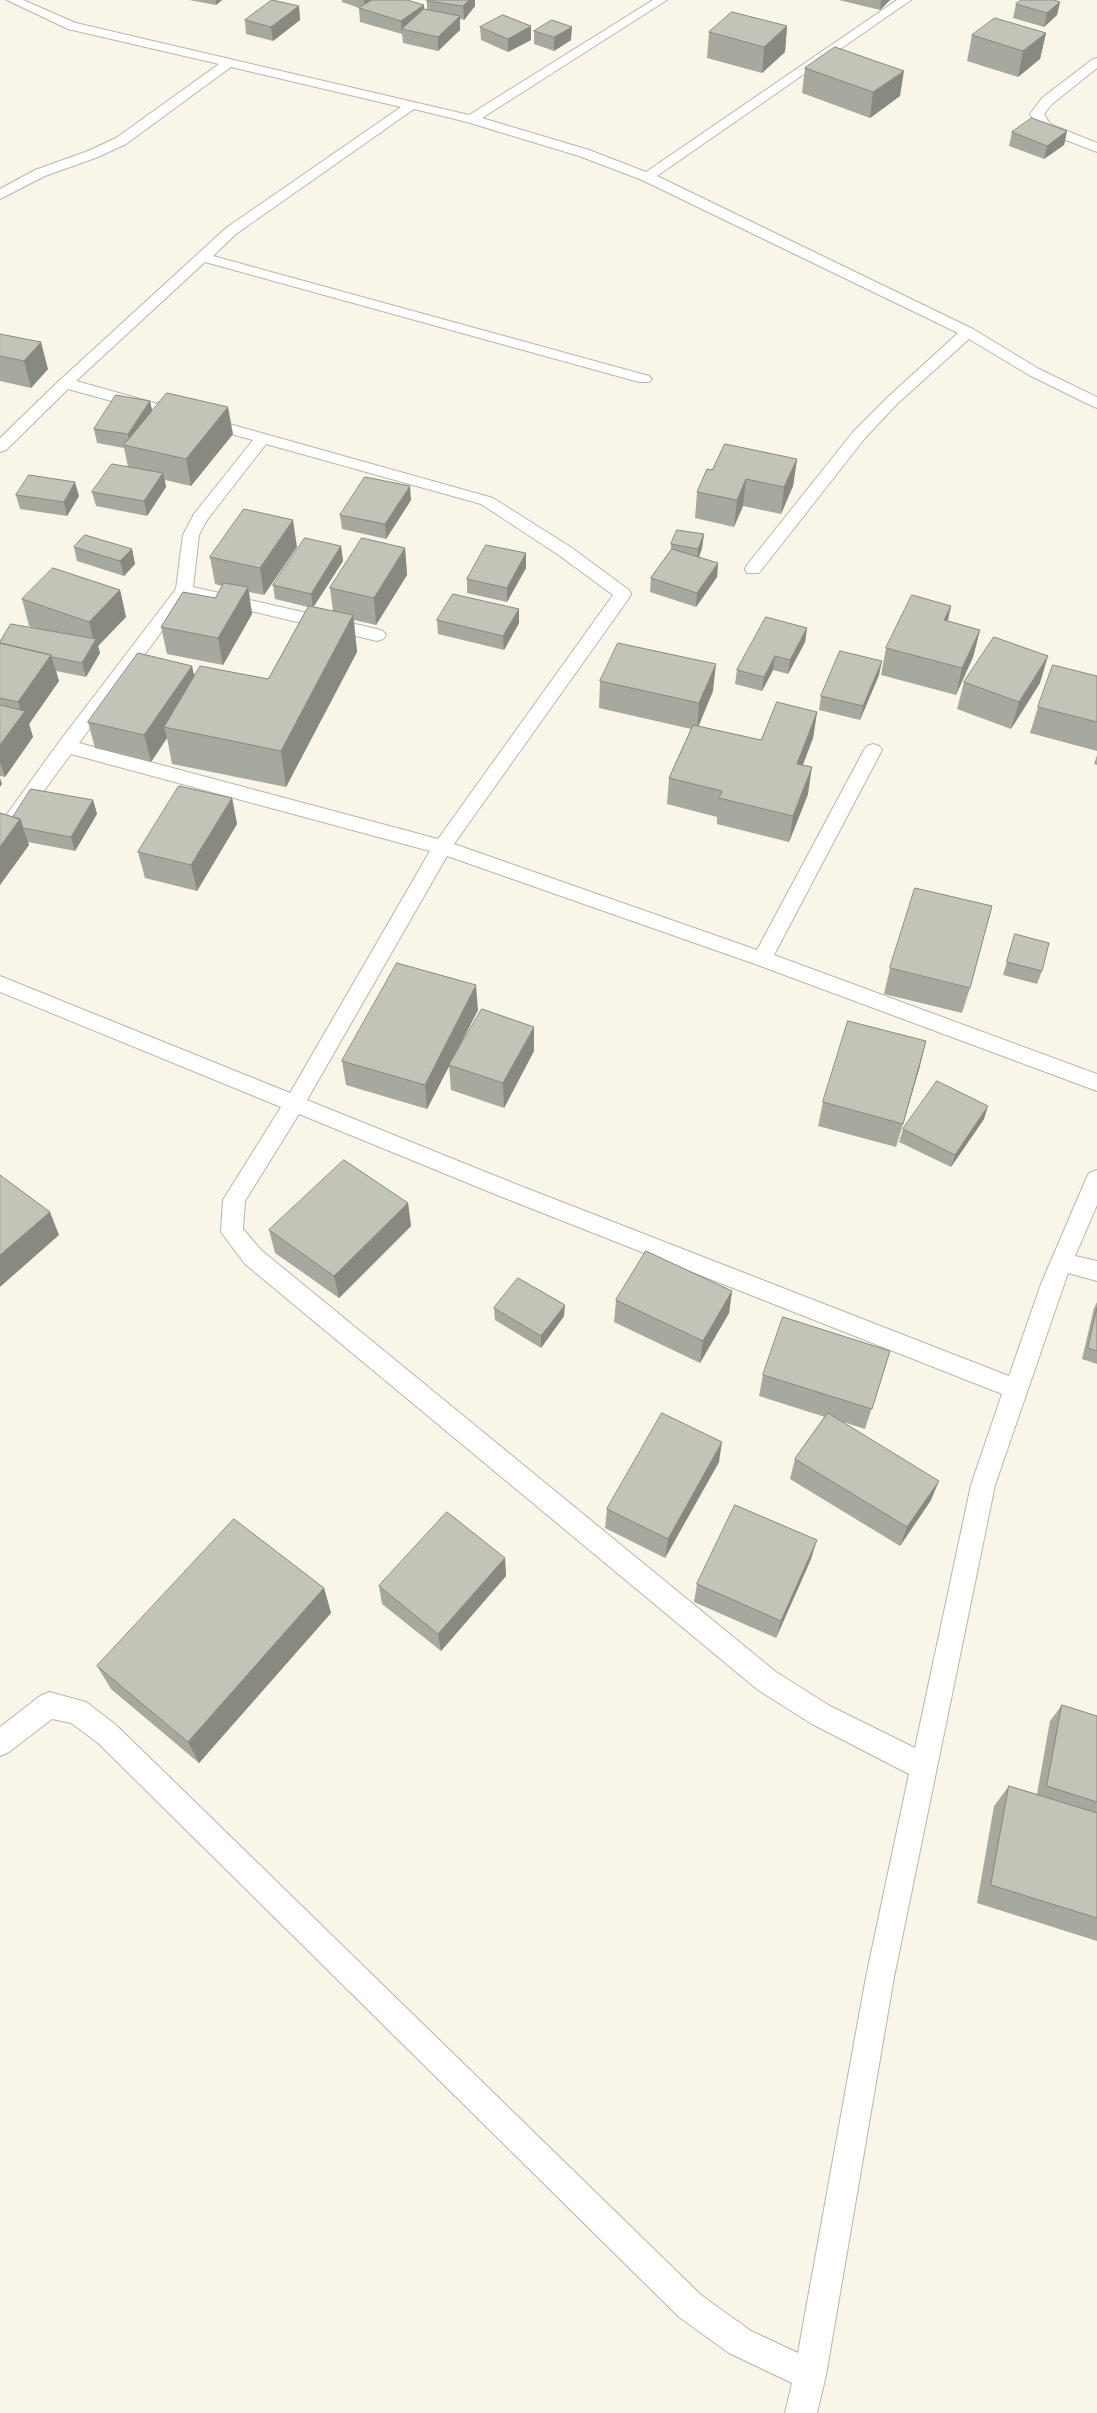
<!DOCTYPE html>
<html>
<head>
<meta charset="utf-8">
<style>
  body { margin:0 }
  canvas { display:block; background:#faf5e9 }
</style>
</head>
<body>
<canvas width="1097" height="2413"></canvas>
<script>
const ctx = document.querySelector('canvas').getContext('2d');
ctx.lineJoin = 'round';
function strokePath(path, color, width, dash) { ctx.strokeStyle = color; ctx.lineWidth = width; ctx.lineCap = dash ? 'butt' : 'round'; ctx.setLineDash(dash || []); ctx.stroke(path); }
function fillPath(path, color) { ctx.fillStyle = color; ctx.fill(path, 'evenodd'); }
const service = new Path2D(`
  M1097,58V68L1052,104L1044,114L1050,124L1097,143V152L1040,130L1030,114L1042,98L1093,59Z`);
const minor = new Path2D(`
  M7,0H23L76,23L469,115L653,0H667L482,118L589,150L646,172L897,0H911L657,176L973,329L1039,369L1097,397V408L1092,406L1029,375L969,339L898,403L865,438L759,573H747L745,569L747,565L853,432L888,397L958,333L642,180L579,156L467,122L414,109L236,234L213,256L649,376L652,379L649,382H639L205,262L76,381L493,498L572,548L629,590L631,594L629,598L454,844L757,950L864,750L867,746L873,744L879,746L882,750L774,955L1097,1074V1091L755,964L447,856L307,1100L513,1183L1009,1376L1041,1284L1086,1179L1089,1173L1097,1170V1205L1075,1256L1097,1261V1281L1068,1273L995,1485L894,1977L826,2375L817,2413H785L792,2383L729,2353L679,2317L98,1743L71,1723L52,1719L9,1752L0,1756V1727L40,1696L49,1692L86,1702L116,1725L701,2295L751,2331L798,2353L866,1977L909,1774L812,1724L758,1690L245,1264L221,1232L223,1200L281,1107L0,992V976L290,1093L430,851L71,754L23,819L16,821L9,819L7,814L59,742L176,589L183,535L194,514L253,440L68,389L6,450L0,452V438L60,380L226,228L401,107L231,67L126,144L98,157L45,176L0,199V189L35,170L88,151L116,138L219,64L68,29ZM266,444L481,504L560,556L613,595L438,839L79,743L188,596L377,641L383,639L386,635L383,631L377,629L193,587L199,535L207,520ZM299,1114L497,1195L1002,1394L971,1485L915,1748L830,1706L776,1672L261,1250L243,1229L245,1201Z`);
strokePath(service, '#bbb5ab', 2);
strokePath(minor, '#bbb5ab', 2);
fillPath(service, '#fff');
fillPath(minor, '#fff');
fillPath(new Path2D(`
  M189,0H222L216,5Z
  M342,0H407L424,9H427V0H475V6L464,20L460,19V30L438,51L403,43L402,34L360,22L359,8L342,2Z
  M839,0H890L880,10Z
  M1060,2L1057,15L1044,27L1013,18L1016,4Z
  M299,6L300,20L273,41L246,34L245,20Z
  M787,26L785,52L762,73L707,58L709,32Z
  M480,27L531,40L508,52L481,40Z
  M534,31L571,40L554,51L534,44Z
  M1046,33L1040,59L1018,77L967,61L972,35Z
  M805,68L900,96L870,118L802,93Z
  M1067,131L1064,145L1044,159L1009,146L1012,132Z
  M0,334L48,369L31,388L0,381Z
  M150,401L152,411L233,434L191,486L165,480L166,487L147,516L96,506L92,492L128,467L124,448L97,443L94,429Z
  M797,459L793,486L781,514L743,506L734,527L695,518L697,492L712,470Z
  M16,495L79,496L67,516L20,509Z
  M411,500L386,539L342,529L340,515Z
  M704,534L702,548L699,557L718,563L717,577L696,607L650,592L651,578L671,550V544Z
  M341,546L343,561L313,607L333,611L330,588L405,548L407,575L376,625L354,620L357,652L286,787L172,764L167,738L151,762L95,748L88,722L192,666L194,676L268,679L308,607L275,599L273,585Z
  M74,547L132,549L135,564L124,576L77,561Z
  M297,547L264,595L249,592L252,614L223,665L167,654L161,627L215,598L222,586L215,584L210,557Z
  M526,568L507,602L467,593V579Z
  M120,590L126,617L98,646L100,653L86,677L56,671L59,681L29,724L33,737L5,777L0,776V642L38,629L29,626L22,599Z
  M951,606L948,621L980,630L973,657L956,695L881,675L886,648Z
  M519,609V623L504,650L438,634L437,620Z
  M807,628L805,642L788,674L773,670L762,691L735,684L737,670Z
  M879,675L860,720L819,710L821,696Z
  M1097,676V751L1030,733L1038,707Z
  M600,681L713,691L698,726L761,740L817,712L813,738L803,765L808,794L789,842L717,824V817L667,804L669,778L691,729L599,708Z
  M964,682L1040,683L1011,729L957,709Z
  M1097,755V765L1094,764Z
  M232,798L237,824L197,891L145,878L138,852Z
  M93,800L97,814L75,851L28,842L29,845L0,885V813L13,817Z
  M1015,934L1042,971L1037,984L1003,975Z
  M890,968L970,988L962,1013L884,994Z
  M478,1010L427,1109L346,1085L342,1061Z
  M534,1051L504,1108L451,1090L449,1065Z
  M920,1066L896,1147L818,1126L823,1102Z
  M984,1119L951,1167L899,1142L903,1129Z
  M408,1203L411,1226L339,1298L275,1253L269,1230Z
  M732,1291L729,1313L700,1363L614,1322L616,1300Z
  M1097,1302V1364L1082,1359L1094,1308Z
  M494,1308L564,1316L541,1348L495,1320Z
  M890,1351L865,1429L843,1422L931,1500L900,1546L790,1479L795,1459L825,1417L759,1396L763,1375Z
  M719,1462L665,1558L605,1528L607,1509Z
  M505,1558L506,1576L441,1651L382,1604L379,1586Z
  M811,1559L776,1638L694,1602L697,1584Z
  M324,1588L331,1613L199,1763L111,1689L97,1666Z
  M1062,1705L1097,1716V1941L977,1903L994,1806L1009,1786L1037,1794L1050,1721Z`), '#a7a99e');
fillPath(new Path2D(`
  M216,0H222L216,5Z
  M364,0H383L365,10Z
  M469,0H475V6L464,20L463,6Z
  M881,0H890L880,10Z
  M1060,2L1057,15L1044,27L1047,13Z
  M424,5L425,19L402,29V34L401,21Z
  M299,6L300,20L273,41L271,27Z
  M460,16V30L438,51V37Z
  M531,26V40L508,52V39Z
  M787,26L785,52L762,73L764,47Z
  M572,27L571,40L554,51V37Z
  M1046,33L1040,59L1018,77L1023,51Z
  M904,71L900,96L870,118L873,92Z
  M1067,131L1064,145L1044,159L1047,146Z
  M41,342L48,369L31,388L24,361Z
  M150,401L153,415L130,446L128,434Z
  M228,407L233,434L191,486L186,459Z
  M797,459L793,486L781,514L784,487Z
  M163,473L166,487L147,516L144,501Z
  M746,479L743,506L734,527L737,500Z
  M75,482L79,496L67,516L64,502Z
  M410,486L411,500L386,539L385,524Z
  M293,520L297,547L264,595L260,568Z
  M704,534L702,548L697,563L698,549Z
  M341,546L343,561L313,608L311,594Z
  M405,548L407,575L376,625L374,598Z
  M132,549L135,564L124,576L120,561Z
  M526,553V568L507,602V588Z
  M718,563L717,577L696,607L697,593Z
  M248,587L252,614L223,665L218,638Z
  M120,590L126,617L98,646L100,653L86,677L82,663L94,643L89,622Z
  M951,606L945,632L944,620Z
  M519,609V623L504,650L503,636Z
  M353,615L357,652L286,787L281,751Z
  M807,628L805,642L788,674L790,660Z
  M980,630L973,657L956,695L962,668Z
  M51,655L59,681L29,724L33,737L5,777L0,763V745L22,715L18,702Z
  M775,656L773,670L762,691L764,677Z
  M1048,656L1040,683L1011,729L1019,702Z
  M882,661L879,675L860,720L863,706Z
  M716,664L713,691L697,730L699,703Z
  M192,666L198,693L164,727L167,738L151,762L144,735Z
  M817,712L813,738L793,790L797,764Z
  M812,767L808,794L789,842L793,816Z
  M0,778L2,784L0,787Z
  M232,798L237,824L197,891L191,865Z
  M93,800L97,814L75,851L71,837Z
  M20,819L29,845L0,885V847Z
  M476,985L478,1010L427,1109L425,1085Z
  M534,1027V1051L504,1108L503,1083Z
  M926,1041L920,1066L896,1147L903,1124Z
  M988,1106L984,1119L951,1167L955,1155Z
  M408,1203L411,1226L339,1298L334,1276Z
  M50,1212L59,1235L0,1287V1255Z
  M732,1291L729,1313L700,1363L703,1341Z
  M565,1305L564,1316L541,1348V1336Z
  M722,1442L719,1462L665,1558L668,1539Z
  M939,1481L931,1500L900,1546L907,1527Z
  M817,1540L811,1559L776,1638L781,1621Z
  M505,1558L506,1576L441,1651L438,1634Z
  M324,1588L331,1613L199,1763L188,1742Z`), '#888981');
const building = new Path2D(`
  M272,0L299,6L271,27L245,20Z
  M372,0H407L424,5L401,21L359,8Z
  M427,0H469L463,6L427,1Z
  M1021,0H1054L1060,2L1047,13L1016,4Z
  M424,9L460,16L438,37L402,29Z
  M732,12L787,26L764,47L709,32Z
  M503,15L531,26L508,39L480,27Z
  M995,18L1046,33L1023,51L972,35Z
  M552,20L572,27L554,37L534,31Z
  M835,47L904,71L873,92L805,68Z
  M1032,118L1067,131L1047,146L1012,132Z
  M0,334L41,342L24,361L0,356Z
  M167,393L228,407L186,459L124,445Z
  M116,395L150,401L128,434L94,429Z
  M725,444L797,459L784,487L746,479L737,500L697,492L707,469L712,470Z
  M112,464L163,473L144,501L92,492Z
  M29,475L75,482L64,502L16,495Z
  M365,477L410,486L385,524L340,515Z
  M244,509L293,520L260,568L210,557Z
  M677,530L704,534L698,549L671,544Z
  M85,535L132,549L120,561L74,547Z
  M305,538L341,546L311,594L273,585Z
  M362,538L405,548L374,598L330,588Z
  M486,545L526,553L507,588L467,579Z
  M672,549L718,563L697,593L651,578Z
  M53,568L120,590L89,622L22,599Z
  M224,583L248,587L218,638L161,627L183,592L215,598Z
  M453,594L519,609L503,636L437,620Z
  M912,595L951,606L944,620L980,630L962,668L886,648Z
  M309,606L353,615L281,751L164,727L200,666L268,679Z
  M766,617L807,628L790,660L775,656L764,677L737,670Z
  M11,624L96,639L82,663L52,657L51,655L0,643V642Z
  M994,637L1048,656L1019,702L964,682Z
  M0,643L51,655L18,702L0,698Z
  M618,643L716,664L699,703L600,681Z
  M840,651L882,661L863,706L821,696Z
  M138,653L192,666L144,735L88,722Z
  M1053,665L1097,676V722L1038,707Z
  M777,702L817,712L797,764L812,767L793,816L719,798L722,791L669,778L693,725L761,740Z
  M0,705L25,711L0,745Z
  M179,786L232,798L191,865L138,852Z
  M31,789L93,800L71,837L23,828L20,819L13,817Z
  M0,813L20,819L0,847Z
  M915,888L992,906L970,988L890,968Z
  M1015,934L1049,943L1042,971L1007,962Z
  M397,963L476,985L425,1085L342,1061Z
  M482,1009L534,1027L503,1083L449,1065Z
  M848,1021L926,1041L903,1124L823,1102Z
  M937,1081L988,1106L955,1155L903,1129Z
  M344,1160L408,1203L334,1276L269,1230Z
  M0,1175L50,1212L0,1255Z
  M646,1251L732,1291L703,1341L616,1300Z
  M518,1278L565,1305L541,1336L494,1308Z
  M1097,1308V1351L1088,1348Z
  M783,1317L890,1351L872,1409L763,1375Z
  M662,1413L722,1442L668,1539L607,1509Z
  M828,1413L939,1481L907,1527L795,1459Z
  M735,1505L817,1540L781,1621L697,1584Z
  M447,1512L505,1558L438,1634L379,1586Z
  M234,1519L324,1588L188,1742L97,1666Z
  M1062,1705L1097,1716V1802L1047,1786Z
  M1009,1786L1097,1813V1918L991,1885Z`);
fillPath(building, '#c2c4b8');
strokePath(building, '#888981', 1);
</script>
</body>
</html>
